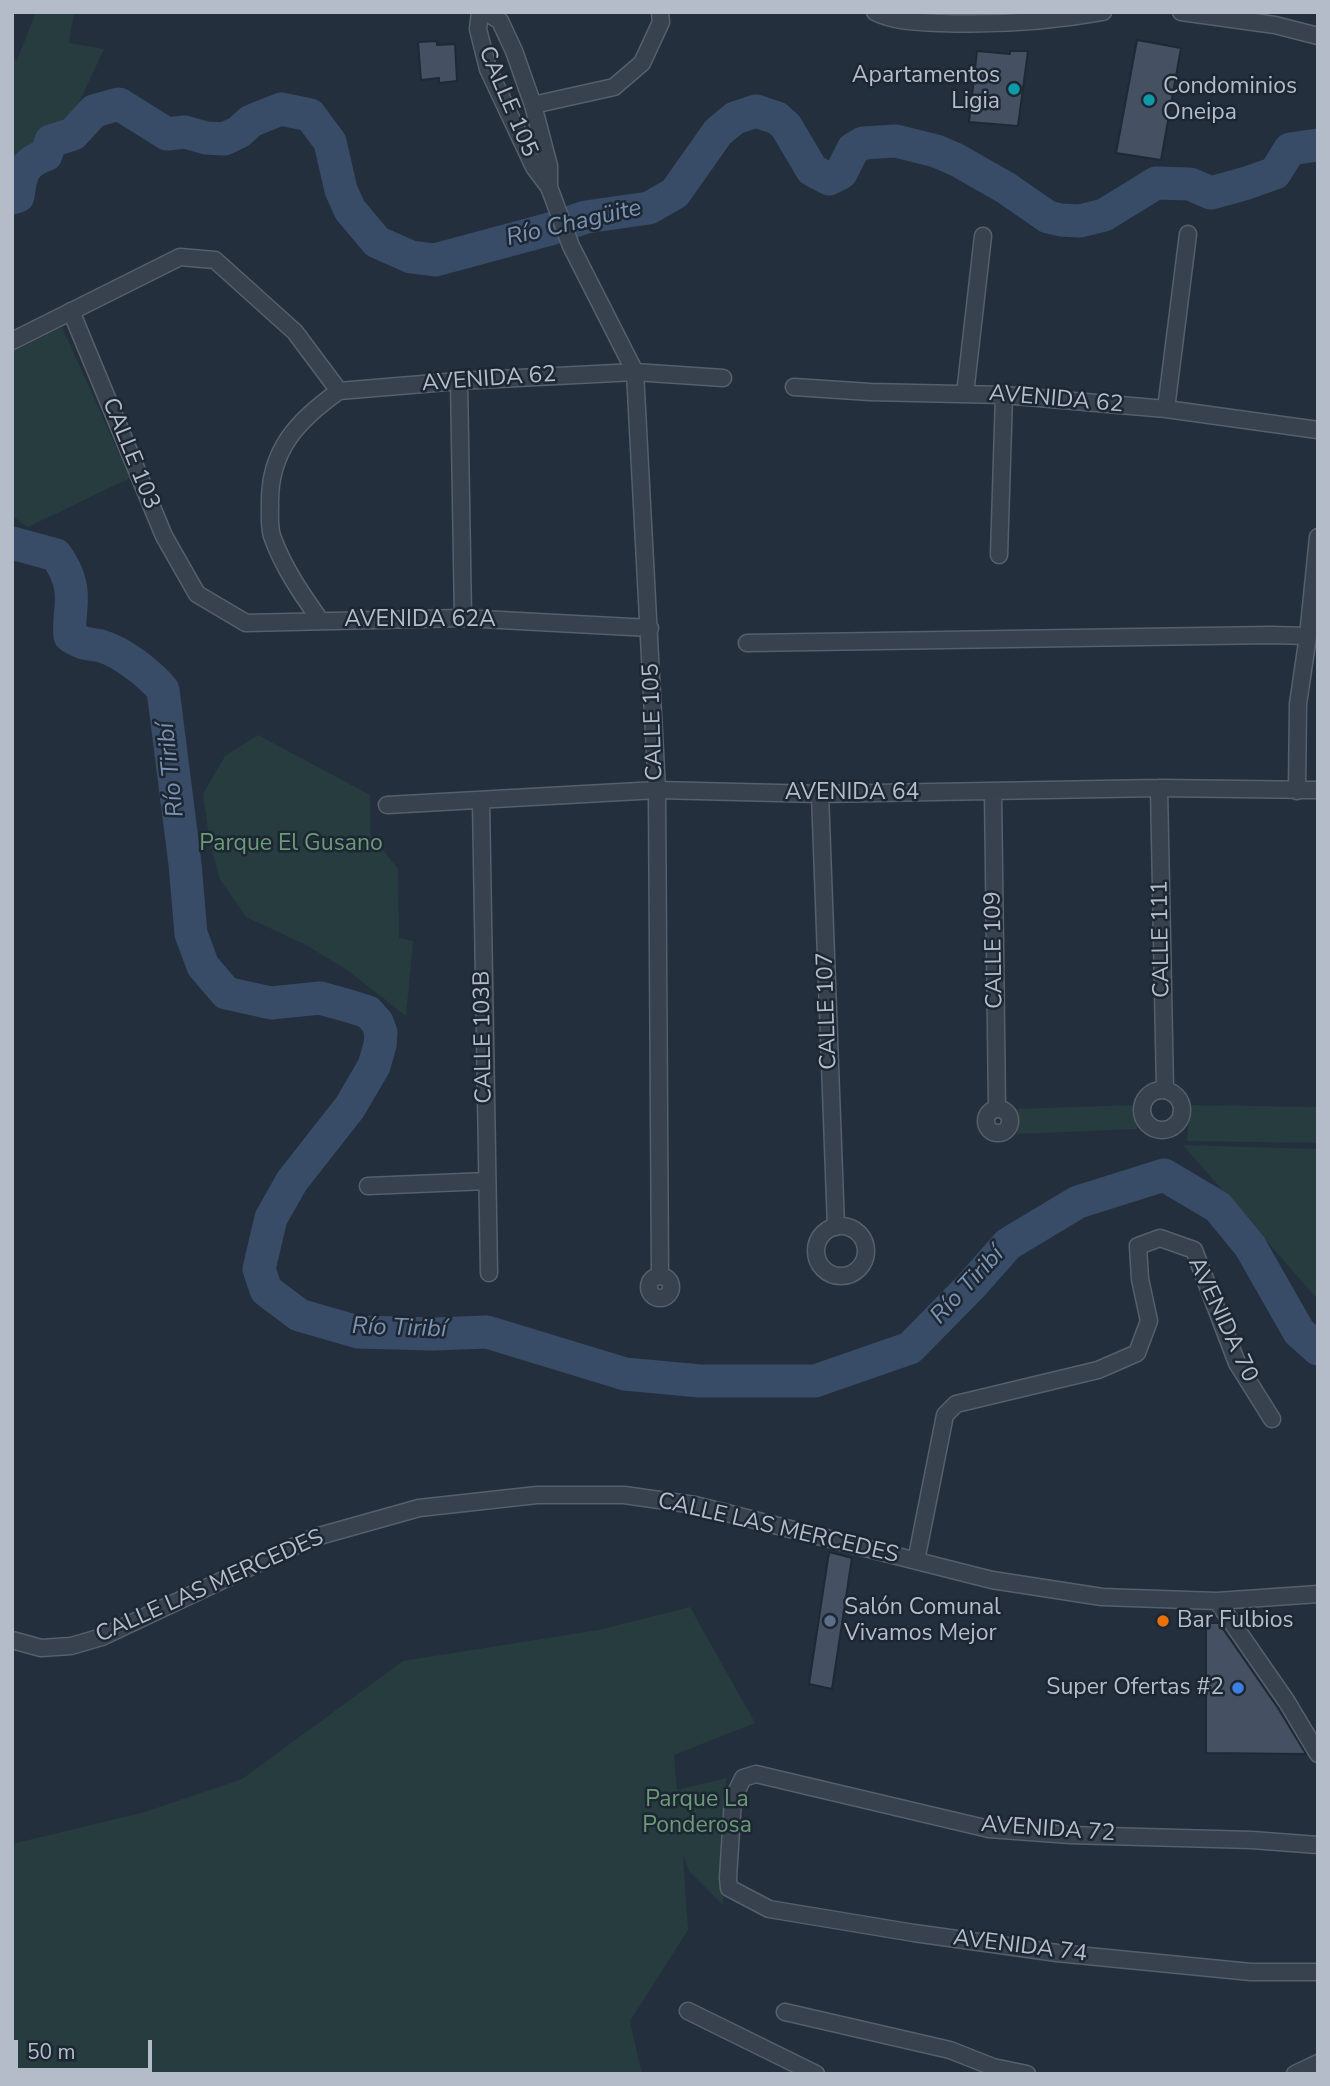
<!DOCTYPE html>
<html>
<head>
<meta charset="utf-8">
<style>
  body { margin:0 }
  #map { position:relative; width:1330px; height:2086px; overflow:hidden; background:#242f3e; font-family:"Nunito Sans",sans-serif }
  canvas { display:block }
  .frame { position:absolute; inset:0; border:14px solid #b4bcc9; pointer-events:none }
  .scale { position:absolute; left:14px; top:2040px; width:138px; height:32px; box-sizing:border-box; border:4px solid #b4bcc9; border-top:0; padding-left:9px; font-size:21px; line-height:24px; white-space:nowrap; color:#b4bcc9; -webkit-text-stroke:5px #1d2633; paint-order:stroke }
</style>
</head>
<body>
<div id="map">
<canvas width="1330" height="2086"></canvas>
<div class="frame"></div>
<div class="scale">50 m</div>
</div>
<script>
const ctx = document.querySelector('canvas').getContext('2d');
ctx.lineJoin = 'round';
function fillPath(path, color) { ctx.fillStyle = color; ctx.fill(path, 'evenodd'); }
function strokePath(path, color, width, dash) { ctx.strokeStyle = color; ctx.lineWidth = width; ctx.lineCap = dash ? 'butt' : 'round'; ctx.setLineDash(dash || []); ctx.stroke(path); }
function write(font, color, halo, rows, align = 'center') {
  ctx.font = font + ' "Nunito Sans",sans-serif'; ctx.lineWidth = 5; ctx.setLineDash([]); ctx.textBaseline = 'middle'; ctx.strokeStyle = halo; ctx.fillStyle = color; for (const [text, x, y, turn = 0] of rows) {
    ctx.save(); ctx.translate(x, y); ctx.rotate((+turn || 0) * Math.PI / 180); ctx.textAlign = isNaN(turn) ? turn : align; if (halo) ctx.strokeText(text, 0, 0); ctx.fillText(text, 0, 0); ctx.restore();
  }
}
fillPath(new Path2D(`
  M36,12H74L69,43L104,49L71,120L23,151L12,164V59L17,60Z
  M62,327L130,478L28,527L12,516V352Z
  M258,735L370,795V834L398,869L399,938L413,941L406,1016L347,970L306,945L246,917L220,879L210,844L203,794L225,756Z
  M1136,1105L1137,1129L1017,1134L1016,1109Z
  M1190,1105L1318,1107V1143L1187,1141Z
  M1183,1145L1318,1149V1299L1311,1292Z
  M690,1607L755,1723L674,1755L677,1790L726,1778L723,1905L689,1871L683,1855L688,1930L630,2021L642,2074H12V1844L145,1812L242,1779L403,1661L598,1630Z`), '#263c3f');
strokePath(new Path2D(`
  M12,198L18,196C21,173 23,163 46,155L51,141L73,134L94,111L119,104L167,134L185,132L206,138L224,139L239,132L251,121L281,109L310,115L330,142L341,190L350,210L377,242L411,257L435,260L550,229L586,217L649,208L675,193L718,132L735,118L756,111L777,118L786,126L812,170L829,179L841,173L853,149L863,143L896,141L936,151L957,160L1006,188L1048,217L1061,220L1080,221L1104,215L1156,183L1190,184L1211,193L1247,183L1275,173L1290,149L1318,145
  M12,543L56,555C63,565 70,578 71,591C73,606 68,620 70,636C85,645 85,643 101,646C122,652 150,674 163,690L185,864L191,934L203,966L226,993L271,1003L320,998L349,1006L368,1012L377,1022L381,1033L380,1045L374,1066L350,1107L292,1181L271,1218L259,1269L266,1290L299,1315L358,1332L433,1334L487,1332L625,1374L700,1381H815L910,1348L971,1286L1008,1244L1078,1202L1164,1175L1218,1207L1250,1246L1299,1332L1318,1349`), '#394c67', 33);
const building = new Path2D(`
  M1137,40L1181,48L1161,160L1116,153Z
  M437,41V45L455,44L457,81L439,83V78L421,80L418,42Z
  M977,51L1010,54V51H1028L1018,126L969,122Z
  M829,1552L852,1558L832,1689L809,1684Z
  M1206,1623H1219L1278,1708L1306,1754L1206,1753Z`);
fillPath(building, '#455162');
strokePath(building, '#1f2835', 2);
const street = new Path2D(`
  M480,12L478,29L488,69L534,167L549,187L571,246L635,372L657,790L660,1276
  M486,12L500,21L514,51L533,105L549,166V187
  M875,12C895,22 918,22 940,23C995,25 1048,22 1103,12
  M1181,12L1275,25L1318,36
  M533,105L614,87L642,63L661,22L660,12
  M71,311L164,536L197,594L246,623L463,618L650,628
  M12,341L180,257L215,260L295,332L339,391
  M459,381L463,618
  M794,387L870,392L1004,395L1166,409L1318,430
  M339,391L459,381L635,372L723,378
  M965,394L983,236
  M1166,409L1188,234
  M999,555L1004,395
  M320,620C301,593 283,567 272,536C269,526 270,514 270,504C269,450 298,420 339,391
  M747,643L1271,635L1308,636
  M1159,788L1165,1090
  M993,791L997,1109
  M1297,791L1298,704L1308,636L1318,537
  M820,794L836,1227
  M481,801L489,1273
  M387,805L657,790L820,794L1159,788L1318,790
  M1142 1110a20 20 0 1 1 40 0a20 20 0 1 1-40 0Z
  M986 1121a12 12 0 1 1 24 0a12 12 0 1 1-24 0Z
  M368,1186L487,1181
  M816 1251a25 25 0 1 1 50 0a25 25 0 1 1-50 0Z
  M649 1287a11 11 0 1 1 22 0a11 11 0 1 1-22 0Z
  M916,1561L945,1415L956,1404L1098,1370L1137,1353L1149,1321L1140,1279L1138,1246L1160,1238L1194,1250L1237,1363L1272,1419
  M1217,1601L1287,1702L1318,1754
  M12,1640L41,1648L71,1646L102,1637L312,1538L419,1508L537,1495H624L695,1505L992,1580L1102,1597L1217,1601L1318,1594
  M1318,1845L1252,1840L1070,1835L989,1829L756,1774L743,1778L733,1799L728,1878L729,1888L769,1909L914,1933L1057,1953L1251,1972H1318
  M688,2011L816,2074
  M785,2012L950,2050L993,2067L1027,2074
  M1295,2074L1318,2063`);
strokePath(street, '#565f6c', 19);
strokePath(street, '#38414e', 16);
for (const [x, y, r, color] of [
  [1014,89,7,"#0f9aa8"],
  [1149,100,7,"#0f9aa8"],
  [830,1621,7,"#5c6f8a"],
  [1163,1621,7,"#e8710a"],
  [1238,1688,7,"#3f7fe0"]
]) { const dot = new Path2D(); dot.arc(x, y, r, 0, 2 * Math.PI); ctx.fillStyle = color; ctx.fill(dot); strokePath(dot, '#1d2633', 2.5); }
write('23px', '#b4bcc9', '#1d2633', [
  ["Apartamentos",1000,76,"right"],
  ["Ligia",1000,102,"right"],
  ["Condominios",1163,87],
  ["Oneipa",1163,113],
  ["Salón Comunal",844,1608],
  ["Vivamos Mejor",844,1634],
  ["Bar Fulbios",1177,1621],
  ["Super Ofertas #2",1224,1688,"right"]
], 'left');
write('23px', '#b4bcc9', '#1d2633', [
  ["CALLE 105",507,102,67],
  ["AVENIDA 62",489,380,-4],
  ["AVENIDA 62",1056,400,5],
  ["CALLE 103",130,454,68],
  ["AVENIDA 62A",420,620],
  ["CALLE 105",654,722,-92],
  ["AVENIDA 64",852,793],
  ["CALLE 111",1162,939,-91],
  ["CALLE 109",995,950,-91],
  ["CALLE 107",828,1011,-92],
  ["CALLE 103B",484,1037,-91],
  ["AVENIDA 70",1222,1320,65],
  ["CALLE LAS MERCEDES",778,1529,13],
  ["CALLE LAS MERCEDES",210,1587,-24],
  ["AVENIDA 72",1048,1830,4],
  ["AVENIDA 74",1020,1947,7]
]);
write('23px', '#6b9a76', '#1d2633', [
  ["Parque El Gusano",291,844],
  ["Parque La",697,1800],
  ["Ponderosa",697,1826]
]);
write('italic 24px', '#7c92b1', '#1d2633', [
  ["Río Chagüite",574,224,-13],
  ["Río Tiribí",172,770,-96],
  ["Río Tiribí",968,1286,-47],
  ["Río Tiribí",399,1329,2]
]);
</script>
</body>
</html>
